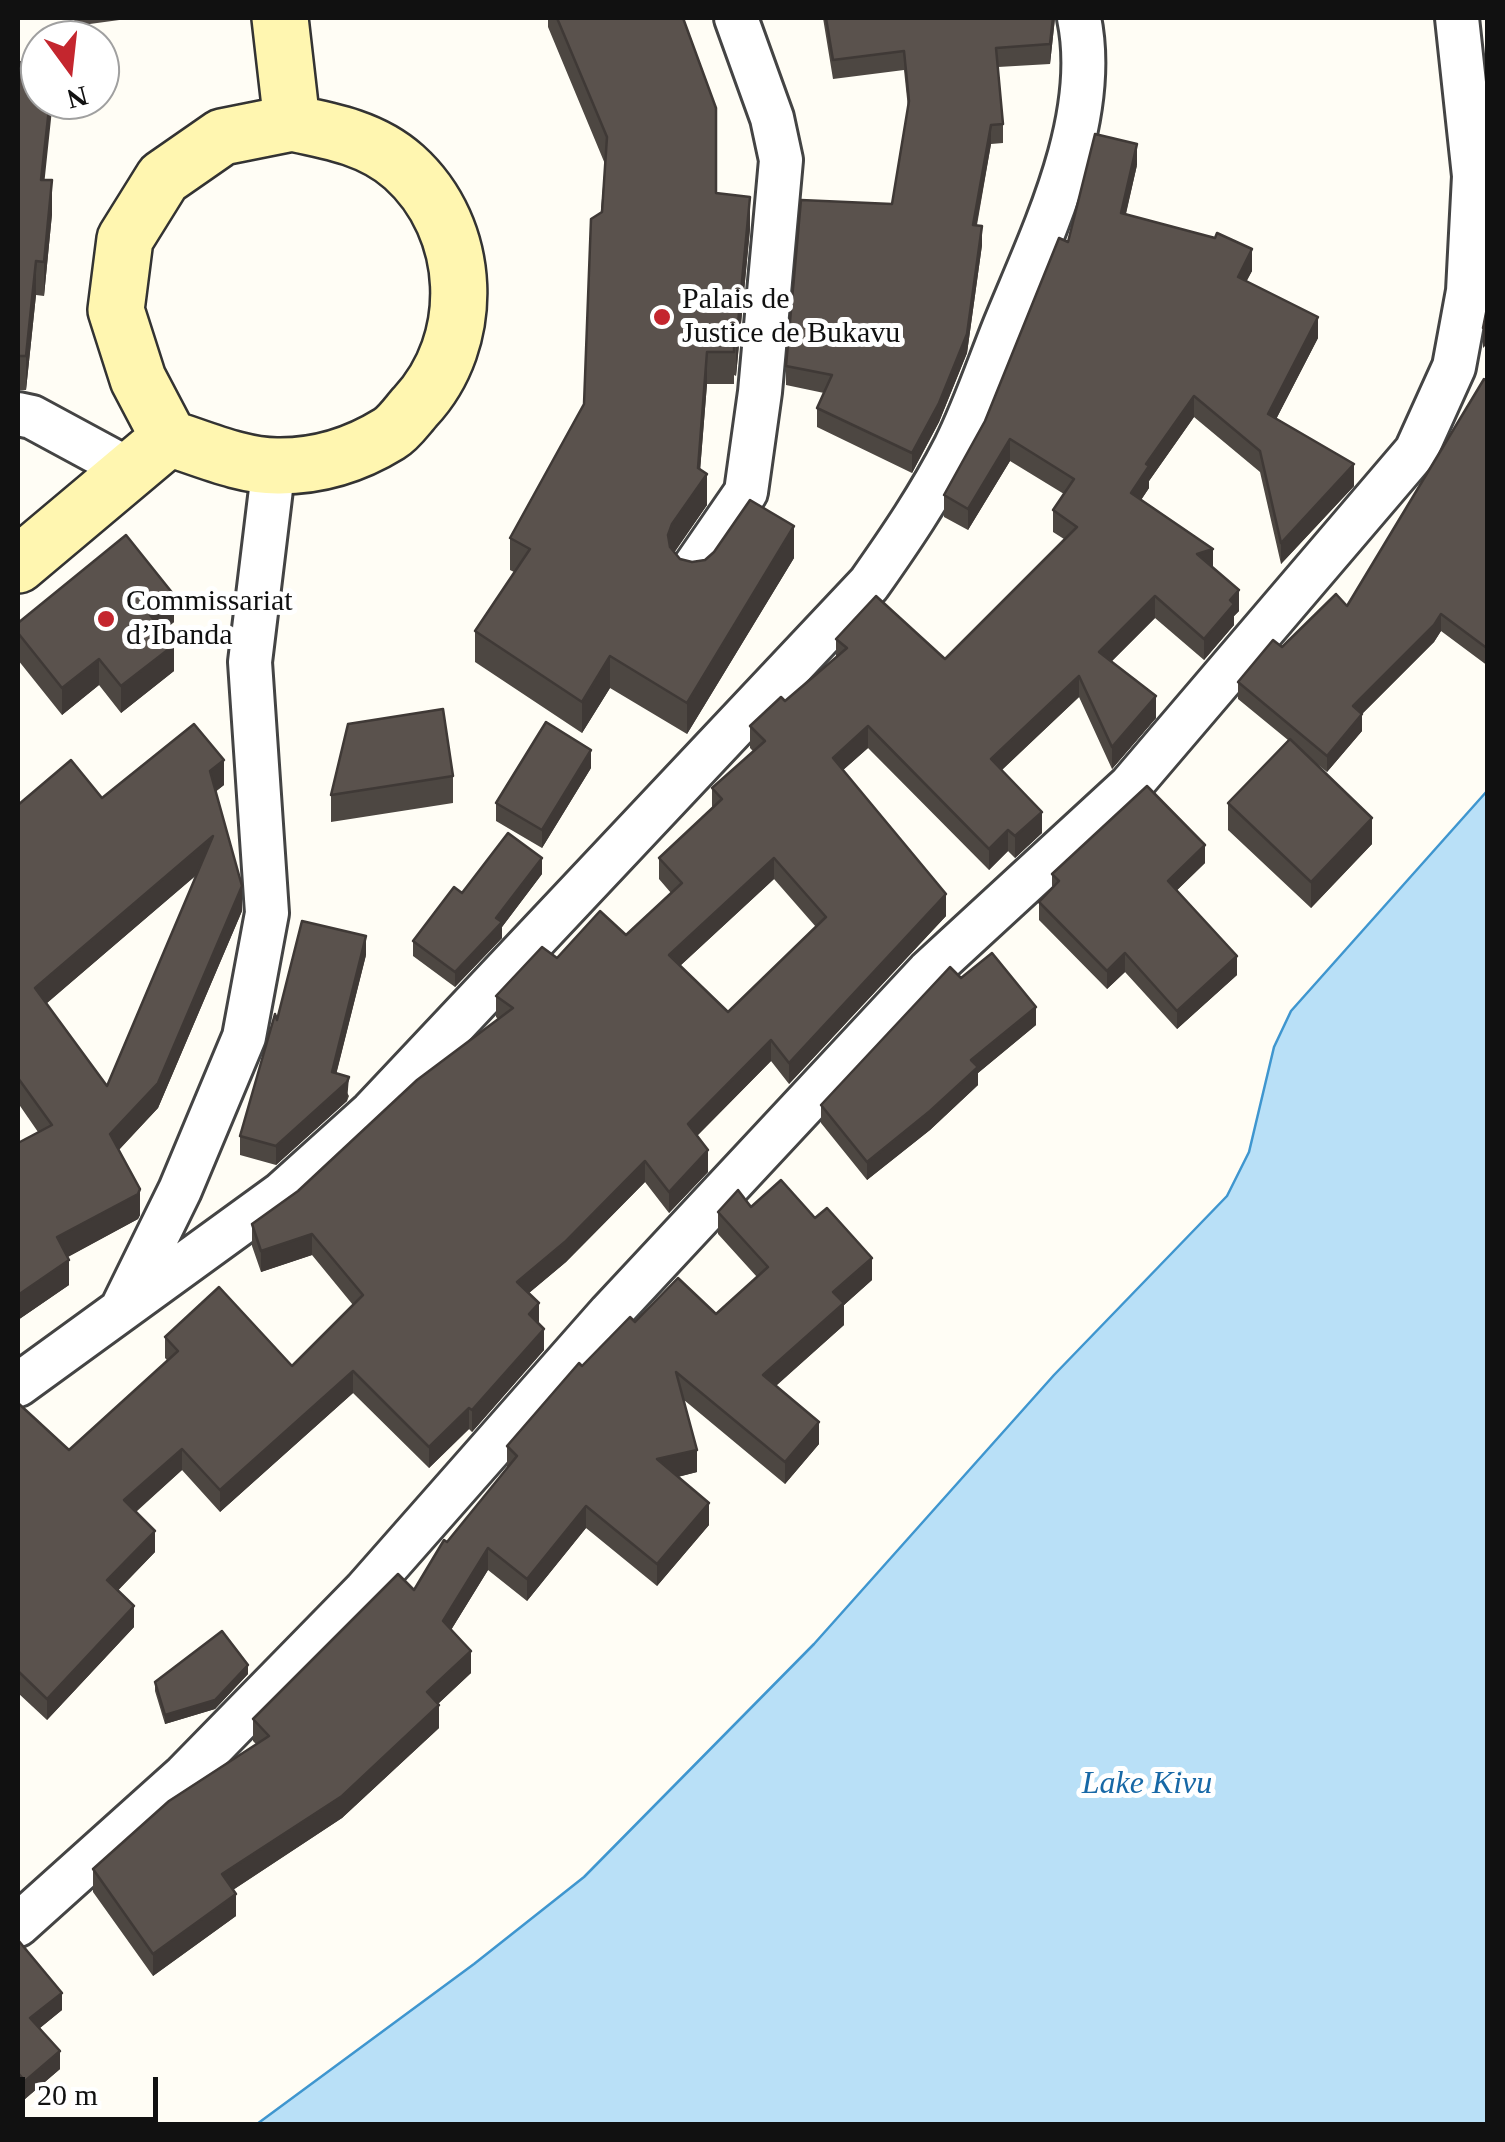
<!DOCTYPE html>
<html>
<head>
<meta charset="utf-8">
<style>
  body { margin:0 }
  #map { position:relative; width:1505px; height:2142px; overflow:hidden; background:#fffdf5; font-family:Georgia,serif }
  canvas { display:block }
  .frame { position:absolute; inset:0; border:20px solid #111; pointer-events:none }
  .north { position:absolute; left:20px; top:20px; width:100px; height:100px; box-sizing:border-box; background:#fff; border:2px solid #a0a0a0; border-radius:50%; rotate:165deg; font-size:28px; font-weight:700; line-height:40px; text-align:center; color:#111 }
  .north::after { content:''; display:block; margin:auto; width:35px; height:45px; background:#c4262e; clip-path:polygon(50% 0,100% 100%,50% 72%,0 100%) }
  .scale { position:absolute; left:20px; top:2077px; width:138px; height:45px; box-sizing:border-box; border:5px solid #111; border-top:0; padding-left:12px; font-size:30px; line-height:35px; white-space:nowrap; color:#111; -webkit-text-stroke:8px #fff; paint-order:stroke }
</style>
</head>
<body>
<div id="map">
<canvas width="1505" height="2142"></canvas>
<div class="frame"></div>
<div class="north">N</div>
<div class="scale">20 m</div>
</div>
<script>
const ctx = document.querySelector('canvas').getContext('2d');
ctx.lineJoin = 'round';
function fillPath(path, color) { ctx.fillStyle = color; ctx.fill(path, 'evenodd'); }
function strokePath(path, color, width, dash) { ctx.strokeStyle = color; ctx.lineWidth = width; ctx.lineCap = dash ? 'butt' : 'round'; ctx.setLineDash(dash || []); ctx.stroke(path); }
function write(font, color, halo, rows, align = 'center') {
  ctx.font = font + ' Georgia,serif'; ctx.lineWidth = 10; ctx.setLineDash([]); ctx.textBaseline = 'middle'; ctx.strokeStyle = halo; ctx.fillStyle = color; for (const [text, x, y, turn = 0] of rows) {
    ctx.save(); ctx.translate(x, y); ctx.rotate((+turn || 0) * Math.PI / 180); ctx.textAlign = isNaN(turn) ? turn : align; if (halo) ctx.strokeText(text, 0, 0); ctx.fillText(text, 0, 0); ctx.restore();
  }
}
const water = new Path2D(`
  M1487,791V2124H257L474,1964L584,1877L814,1644L1054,1375L1227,1196L1249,1152L1274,1047L1291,1011Z`);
fillPath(water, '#b9e0f7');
strokePath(water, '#3f96cf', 2.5);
const street = new Path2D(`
  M18,414L32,417L130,470
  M693,569L746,492L760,392L781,160L772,118L736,18
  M123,1306L180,1190L244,1037L267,913L250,662L271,489L277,467
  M18,1385L281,1194L372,1112L869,584C900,540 930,496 955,447C974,409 988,367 1004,327C1042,234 1100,119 1079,18
  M18,1925L185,1775L365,1591L610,1313L928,972L1130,786L1416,451L1454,367L1468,291L1474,176L1457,18`);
const secondary = new Path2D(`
  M280,18L292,123
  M292,123C332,131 373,139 404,167C473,229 477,341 415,407C407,416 399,428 389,434C355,455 319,466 280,466C244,467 203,449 169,438L138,379L116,310L125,239L163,178L222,137Z
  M18,565L169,438`);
strokePath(street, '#444', 48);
strokePath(secondary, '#333', 60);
strokePath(street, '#fff', 42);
strokePath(secondary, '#fff6b0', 55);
fillPath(new Path2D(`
  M74,18H134L75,26Z
  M548,18H683L716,193L750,229L736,376L734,375V384H707L700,470L707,505L674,552L680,559L692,562L794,558L687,734L610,688L582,733L475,662V631L514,572L510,570V538L584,404L605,164L548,27Z
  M823,18H1055L1050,64L998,67L1003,124V143L991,144L977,225L982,245L967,353L939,422L912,473L817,427V408L824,393L786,385V366L892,204L908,108L904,70L833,79Z
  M18,62L52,214L44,296L36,295L26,390H18Z
  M1137,165L1126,214L1252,271L1246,281L1318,338L1276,419L1354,486L1281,564L1260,472L1194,417L1149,481V488L1141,500L1213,568L1239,611L1234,616V625L1204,660L1155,618L1111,662L1156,718L1112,769L1079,697L1002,770L1042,833L1015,858L1008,851L989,870L868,748L843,770L946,916L789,1084L771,1061L697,1136L708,1172L669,1213L645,1182L566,1262L529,1293L539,1324L544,1350L472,1432L469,1429L429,1468L353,1393L220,1512L182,1470L136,1512L155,1552L117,1591L134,1627L47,1720L18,1693V1403L69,1450L168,1361L165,1358V1337L292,1366L353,1305L312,1255L261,1272L252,1246V1224L298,1191L498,1019L496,1017V996L557,958L626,935L671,893L659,879V858L712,809V788L753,751L750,748V726L785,701L836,657V639L945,659L1064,539L1053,532V510L1064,494L1010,461L968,530L944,517V495L985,421L1068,242ZM774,879L816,927L728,1012L680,966Z
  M1488,381V666L1441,631L1434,642L1362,714V731L1327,772L1312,760L1372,844L1311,908L1228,830V803L1288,740L1238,699V682L1282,647L1347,606Z
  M174,622L163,631L174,671L121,713L99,685L62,715L18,660V623Z
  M591,768L542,848L496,821V803Z
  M453,776V803L331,822V795Z
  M224,785L215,792L242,911L158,1108L119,1150L140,1215L138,1219L67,1257L69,1285L18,1320V1143L38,1132L18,1103V805L102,798ZM196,875L107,1086L46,1004Z
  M1205,863L1177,890L1237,975L1177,1029L1125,972L1107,989L1039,920V902L1052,889V874Z
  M542,874L502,927V938L455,987L413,956V941L462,893Z
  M366,955L336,1074L349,1096L347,1101L276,1165L240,1155V1136L277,1020Z
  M961,978L1036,1025L978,1073V1085L930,1130L867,1180L821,1123V1105Z
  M751,1207L872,1280L844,1305V1325L776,1386L819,1444L785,1484L684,1400L697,1472L678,1477L709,1525L657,1586L586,1528L527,1601L488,1570L451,1630L471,1673L438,1704L439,1728L342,1818L233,1890L236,1916L153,1976L93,1892V1869L256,1744L253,1741V1719L414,1590L447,1542L507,1468V1446L582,1366L635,1322L716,1314L757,1277L718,1234V1212Z
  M248,1674L215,1709L165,1724L155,1691V1682Z
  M18,1940L62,2010L40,2028L60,2069L25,2099L18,2091Z`), '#4d4742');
fillPath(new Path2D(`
  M1053,18H1055L1050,64V44Z
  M50,100H53L41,214V180Z
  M991,125V144L973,244V225Z
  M1137,144V165L1121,234V213Z
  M52,180V214L44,296V262Z
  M750,197V229L736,376V344Z
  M982,226V245L967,353L939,422L912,473V453Z
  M1252,249V271L1238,298V277Z
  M36,261V295L26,390V356Z
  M1318,317V338L1268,435V414Z
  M1488,323V343L1483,348V328Z
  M707,352V384L699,484L707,474V505L672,556L668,535L698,468Z
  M1194,396V417L1149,481V488L1131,515V493L1146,464Z
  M1010,439V461L968,530V509Z
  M1354,464V486L1281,564V543Z
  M794,526V558L687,734V703Z
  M1213,549V570L1197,554Z
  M1239,590V611L1234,616V625L1204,660V639L1230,600Z
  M174,595V622L150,642V615Z
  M1155,596V618L1099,674V652Z
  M1441,614V631L1434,642L1353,723V706Z
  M174,645V671L121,713V686Z
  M610,656V688L582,733V702Z
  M99,659V685L62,715V688Z
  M1079,676V697L991,780V759Z
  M1156,696V718L1112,769V747Z
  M1362,714V731L1327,772V756Z
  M868,726V748L833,779V758Z
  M591,750V768L542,848V830Z
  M224,760V785L210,796V771Z
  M1042,812V833L1015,858V836Z
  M1372,818V844L1311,908V882Z
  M1008,830V851L989,870V849Z
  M213,836V861L35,1013V988Z
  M1205,845V863L1168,899V881Z
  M542,858V874L502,927V938L455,987V972Z
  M774,858V879L669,976V955Z
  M242,886V911L158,1108L110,1159V1134Z
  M946,894V916L789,1084V1063Z
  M366,936V955L332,1091V1072Z
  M1125,953V972L1107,989V971Z
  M1237,956V975L1177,1029V1011Z
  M1036,1007V1025L978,1073V1085L930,1130L867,1180V1162L971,1060Z
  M771,1040V1061L688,1145V1124Z
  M349,1077L347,1101L276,1165V1146Z
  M708,1150V1172L669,1213V1192Z
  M645,1161V1182L566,1262L517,1303V1282Z
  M140,1189V1215L138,1219L57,1263V1237Z
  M312,1234V1255L261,1272V1251Z
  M872,1258V1280L844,1305V1325L763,1397V1375L833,1292Z
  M69,1260V1285L18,1320V1295Z
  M539,1303V1324L529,1314Z
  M544,1329V1350L472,1432V1410Z
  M353,1371V1393L220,1512V1490Z
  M469,1408V1429L429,1468V1447Z
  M819,1422V1444L785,1484V1462Z
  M182,1449V1470L124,1522V1500Z
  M697,1450V1472L657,1482V1459Z
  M709,1503V1525L657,1586V1564Z
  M586,1506V1528L527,1601V1579Z
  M155,1531V1552L107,1602V1580Z
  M488,1548V1570L443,1643V1621Z
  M134,1606V1627L47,1720V1699Z
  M471,1651V1673L427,1714V1692Z
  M248,1665V1674L215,1709L165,1724V1715Z
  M439,1705V1728L342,1818L222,1897V1874Z
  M236,1894V1916L153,1976V1954Z
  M62,1993V2010L30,2036V2018Z
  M60,2051V2069L25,2099V2081Z`), '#3f3936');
const building = new Path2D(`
  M557,18H683L716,108V193L750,197L736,344H734V352H707L698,468L707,474L672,524L668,535L670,547L680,559L692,562L705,560L714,552L750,500L794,526L687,703L610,656L582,702L475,631L530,549L510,538L584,404L591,219L602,212L607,137Z
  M826,18H1053L1050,44L996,48L1003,124L991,125L973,225L982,226L967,334L939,403L912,453L817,408L832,375L786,366L801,200L892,204L909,101L904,51L833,60Z
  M18,62L40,64V100H50L41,180H52L44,262L36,261L26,356H18Z
  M1095,134L1137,144L1121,213L1215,238L1217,233L1252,249L1238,277L1318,317L1268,414L1354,464L1281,543L1260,451L1194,396L1146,464L1149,466L1131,493L1213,549L1197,554L1239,590L1230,600L1234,604L1204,639L1155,596L1099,652L1156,696L1112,747L1079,676L991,759L1042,812L1015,836L1008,830L989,849L868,726L833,758L946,894L789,1063L771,1040L688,1124L708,1150L669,1192L645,1161L566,1241L517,1282L539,1303L529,1314L544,1329L472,1410L469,1408L429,1447L353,1371L220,1490L182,1449L124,1500L155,1531L107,1580L134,1606L47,1699L18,1671V1403L69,1450L178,1351L165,1337L219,1287L292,1366L363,1295L312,1234L261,1251L252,1224L298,1191L417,1080L513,1008L496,996L542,947L557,958L600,911L626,935L682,883L659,858L722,799L712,788L765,741L750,726L781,697L785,701L847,648L836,639L876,596L945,659L1077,527L1053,510L1074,479L1010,439L968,509L944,495L985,421L1059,238L1068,242ZM774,858L826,917L728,1012L669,955Z
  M1488,303V323L1483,328Z
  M1484,379L1488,381V649L1441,614L1434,625L1353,706L1362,714L1327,756L1238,682L1273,640L1282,647L1336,594L1347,606Z
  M126,535L174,595L150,615L174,645L121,686L99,659L62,688L18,633V623Z
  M443,709L453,776L331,795L348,724Z
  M546,722L591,750L542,830L496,803Z
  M194,724L224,760L210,771L242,886L158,1083L110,1134L140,1189L138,1194L57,1237L69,1260L18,1295V1143L52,1125L18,1078V805L71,760L102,798ZM213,836L107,1086L35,988Z
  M1290,739L1372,818L1311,882L1228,803Z
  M1147,786L1205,845L1168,881L1237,956L1177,1011L1125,953L1107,971L1039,902L1059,881L1052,874Z
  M508,833L542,858L496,918L502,922L455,972L413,941L454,887L462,893Z
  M302,921L366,936L332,1072L349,1077L347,1082L276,1146L240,1136L275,1014L277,1020Z
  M992,953L1036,1007L971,1060L978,1067L930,1111L867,1162L821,1105L950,967L961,978Z
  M781,1180L815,1218L827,1208L872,1258L833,1292L844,1303L763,1375L819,1422L785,1462L676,1372L697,1450L657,1459L709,1503L657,1564L586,1506L527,1579L488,1548L443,1621L471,1651L427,1692L439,1705L342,1796L222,1874L236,1894L153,1954L93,1869L169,1801L269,1736L253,1719L398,1574L414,1590L444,1540L447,1542L517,1456L507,1446L579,1363L582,1366L630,1317L635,1322L678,1278L716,1314L768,1267L718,1212L738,1190L751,1207Z
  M222,1631L248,1665L215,1700L165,1715L155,1682Z
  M18,1940L62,1993L30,2018L60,2051L25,2081L18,2073Z`);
fillPath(building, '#5a524d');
strokePath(building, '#3f3936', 2.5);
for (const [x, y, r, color] of [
  [662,317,10,"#c4262e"],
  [106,619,10,"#c4262e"]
]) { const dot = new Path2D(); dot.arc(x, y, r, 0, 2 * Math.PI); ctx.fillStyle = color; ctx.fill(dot); strokePath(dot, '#fff', 4); }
write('30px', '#111', '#fff', [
  ["Palais de",682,300],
  ["Justice de Bukavu",682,334],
  ["Commissariat",126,602],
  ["d’Ibanda",126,636]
], 'left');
write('italic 32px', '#1768a6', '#fff', [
  ["Lake Kivu",1147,1785]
]);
</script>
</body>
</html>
